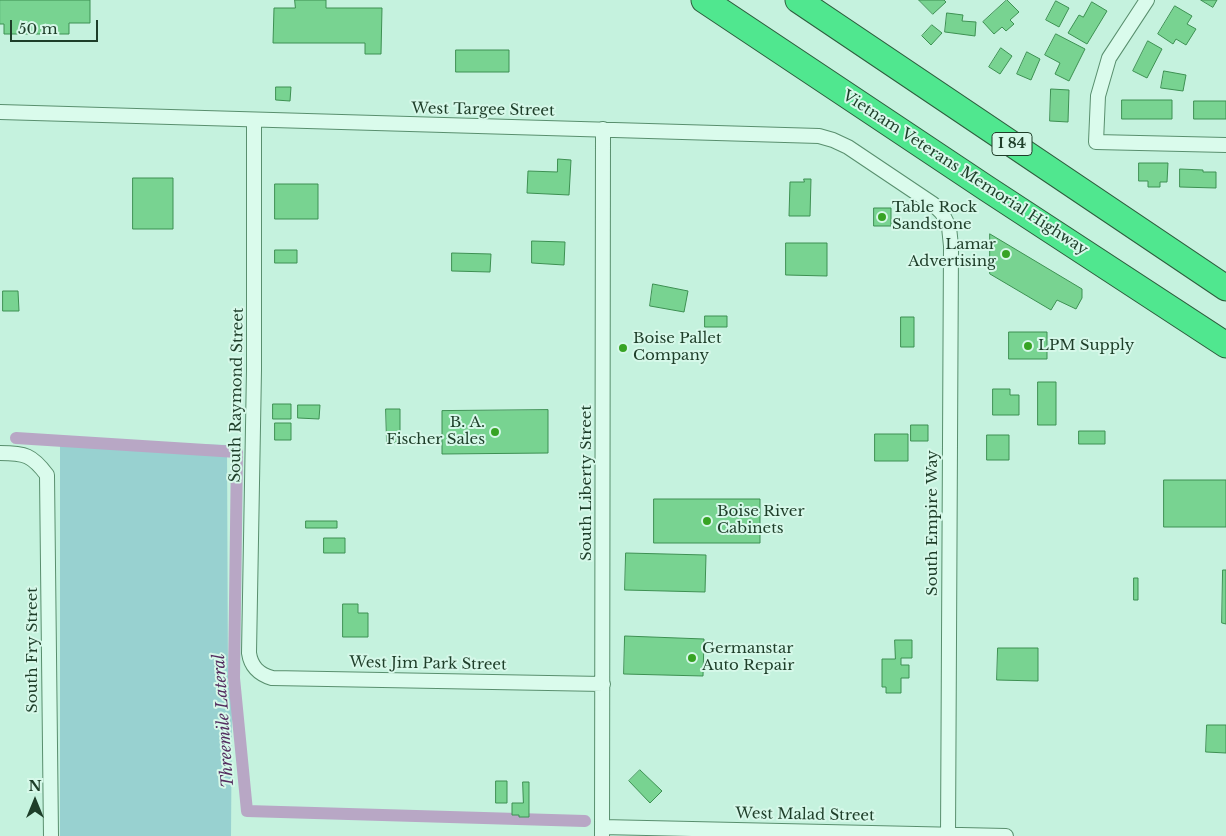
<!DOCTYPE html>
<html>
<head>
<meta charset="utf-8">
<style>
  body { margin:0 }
  #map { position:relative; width:1226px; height:836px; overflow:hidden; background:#c5f2de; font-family:"Libre Baskerville",serif }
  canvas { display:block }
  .north { position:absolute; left:10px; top:776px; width:50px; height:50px; -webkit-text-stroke:4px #d6f8e9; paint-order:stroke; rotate:0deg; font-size:14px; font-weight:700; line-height:20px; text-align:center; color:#1e3e29 }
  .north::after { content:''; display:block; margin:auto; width:18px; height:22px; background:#1e3e29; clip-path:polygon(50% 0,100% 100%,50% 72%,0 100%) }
  .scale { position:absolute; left:10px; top:20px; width:88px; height:22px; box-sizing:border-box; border:2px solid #1e3e29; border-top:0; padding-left:6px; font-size:15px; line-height:18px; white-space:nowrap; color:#1e3e29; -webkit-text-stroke:4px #d6f8e9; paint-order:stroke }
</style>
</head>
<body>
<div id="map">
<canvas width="1226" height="836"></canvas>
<div class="north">N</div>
<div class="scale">50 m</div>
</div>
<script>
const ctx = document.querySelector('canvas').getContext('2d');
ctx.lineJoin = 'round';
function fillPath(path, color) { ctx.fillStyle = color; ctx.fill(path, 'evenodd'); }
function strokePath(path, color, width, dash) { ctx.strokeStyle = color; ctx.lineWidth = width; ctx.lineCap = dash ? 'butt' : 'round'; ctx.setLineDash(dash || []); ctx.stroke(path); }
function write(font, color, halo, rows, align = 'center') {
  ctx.font = font + ' "Libre Baskerville",serif'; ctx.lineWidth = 4; ctx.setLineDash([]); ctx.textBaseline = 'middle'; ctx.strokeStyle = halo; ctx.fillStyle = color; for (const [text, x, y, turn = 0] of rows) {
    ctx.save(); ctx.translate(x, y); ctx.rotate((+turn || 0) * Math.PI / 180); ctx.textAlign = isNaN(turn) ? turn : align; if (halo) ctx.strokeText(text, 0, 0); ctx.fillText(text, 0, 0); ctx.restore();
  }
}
fillPath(new Path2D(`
  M60,441L227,445L228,684L232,700L231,836H60Z`), '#98d1d0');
strokePath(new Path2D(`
  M16,438L237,452L234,678L247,811L585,821`), '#b8a7c5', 12);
const building = new Path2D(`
  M0,0H90V23H69V34H4V24H0Z
  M295,0H326V8H382L381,54H365V43H273L274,8H295Z
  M919,0H944L946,2L933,14Z
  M1007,0L1019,12L1010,20L1014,24L1006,31L1002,27L994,34L983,22Z
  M1201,0H1217L1213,7Z
  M1056,1L1069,8L1059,27L1046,20Z
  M1092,2L1107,11L1087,44L1068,33L1079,15L1083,17Z
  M1175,6L1192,16L1187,24L1196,29L1186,45L1176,39L1173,44L1158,34Z
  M947,13L963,15L962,21L976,22L975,36L945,32Z
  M932,25L942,33L931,45L922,36Z
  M1056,34L1085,49L1069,81L1055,74L1060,63L1045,55Z
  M1148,41L1162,49L1147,78L1133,71Z
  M1001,48L1012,56L1000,74L989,67Z
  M456,50H509V72H456Z
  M1027,52L1040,59L1031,80L1017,74Z
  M1164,71L1186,75L1183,91L1161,88Z
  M276,87H291L290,101L276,100Z
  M1051,89L1069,90L1068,122L1050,121Z
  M1122,100H1172V119H1122Z
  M1194,101H1226V119H1194Z
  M558,159L571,160L569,195L527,193L528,171L557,172Z
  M1139,163H1168L1167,182H1160V187H1148V181H1139Z
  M1180,169L1203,170V172H1216V188L1180,187Z
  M133,178H173V229H133Z
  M804,179H811L810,216H789L790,182H804Z
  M275,184H318V219H275Z
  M874,208H891V226H874Z
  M990,234L1082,289V298L1076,309L1057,300L1051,310L990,274Z
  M532,241L565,242L564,265L532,263Z
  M786,243H827V276L786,275Z
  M275,250H297V263H275Z
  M452,253L491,254L490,272L452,271Z
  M653,284L688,291L684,312L650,306Z
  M3,291H18L19,311H3Z
  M705,316H727V327H705Z
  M901,317H914V347H901Z
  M1009,332H1047V359H1009Z
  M1038,382H1056V425H1038Z
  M993,389H1010V395H1019V415H993Z
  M273,404H291V419H273Z
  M298,405H320L319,419L298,418Z
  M386,409H400V442H387Z
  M548,410V453L442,454V411Z
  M275,423H291V440H275Z
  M911,425H928V441H911Z
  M1079,431H1105V444H1079Z
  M875,434H908V461H875Z
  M987,435H1009V460H987Z
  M1164,480H1226V527H1164Z
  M654,499H760V543H654Z
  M306,521H337V528H306Z
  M324,538H345V553H324Z
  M626,553L706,555L705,592L625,590Z
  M1223,570H1226V624L1222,623Z
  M1134,578H1138V600H1134Z
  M343,604H358V613H368V637H343Z
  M625,636L704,639L703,676L624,674Z
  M895,640H912V658H901V665H909V678H901V693H886V687H882V659H895Z
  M998,648H1038V681L997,680Z
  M1207,725H1226V753L1206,752Z
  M640,770L662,791L650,803L629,781Z
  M496,781H507V803H496Z
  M523,782H529V817H519V815H512V803H523Z`);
fillPath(building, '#78d391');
strokePath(building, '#3d9052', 1);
const street = new Path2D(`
  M1147,0L1109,58L1098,96L1096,142L1226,145
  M0,112L819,136L833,140L848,147L933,204L942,213L949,227L951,246L948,836
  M254,120V370L249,653C251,667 259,674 272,678L603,684
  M0,453C25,453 32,455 47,475L51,836
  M602,827L1006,836
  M602,836L603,129`);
const highway = new Path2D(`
  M704,0L986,188L1226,345
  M798,0L1226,288`);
strokePath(street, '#598f6e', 16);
strokePath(highway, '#2e5d3d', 27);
strokePath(street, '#dafbec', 14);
strokePath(highway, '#50e78f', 25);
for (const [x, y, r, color] of [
  [882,217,5,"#37a324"],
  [1006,254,5,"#37a324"],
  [1028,346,5,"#37a324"],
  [623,348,5,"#37a324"],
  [495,432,5,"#37a324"],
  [707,521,5,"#37a324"],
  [692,658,5,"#37a324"]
]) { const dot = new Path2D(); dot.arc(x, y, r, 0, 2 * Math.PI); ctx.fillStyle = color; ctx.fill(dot); strokePath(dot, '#d6f8e9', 2); }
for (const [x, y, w] of [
  [1012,144,40]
]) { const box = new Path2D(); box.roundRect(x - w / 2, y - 11.5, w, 23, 4); ctx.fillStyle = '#d6f8e9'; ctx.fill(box); strokePath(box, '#1e3e29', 1); }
write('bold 14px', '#1e3e29', null, [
  ["I 84",1012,144]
]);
write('15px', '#1e3e29', '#d6f8e9', [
  ["West Targee Street",483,110,1],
  ["Vietnam Veterans Memorial Highway",965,173,33],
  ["South Raymond Street",237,395,-89],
  ["South Liberty Street",587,483,-90],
  ["South Empire Way",933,523,-90],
  ["South Fry Street",33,650,-90],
  ["West Jim Park Street",428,664,1],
  ["West Malad Street",805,815,1]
]);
write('15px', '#1e3e29', '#d6f8e9', [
  ["Table Rock",892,208],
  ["Sandstone",892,225],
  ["Lamar",996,245,"right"],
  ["Advertising",996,262,"right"],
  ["Boise Pallet",633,339],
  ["Company",633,356],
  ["LPM Supply",1038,346],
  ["B. A.",485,423,"right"],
  ["Fischer Sales",485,440,"right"],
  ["Boise River",717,512],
  ["Cabinets",717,529],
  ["Germanstar",702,649],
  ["Auto Repair",702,666]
], 'left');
write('italic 16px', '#542c5f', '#d6f8e9', [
  ["Threemile Lateral",224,721,-94]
]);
</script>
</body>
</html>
